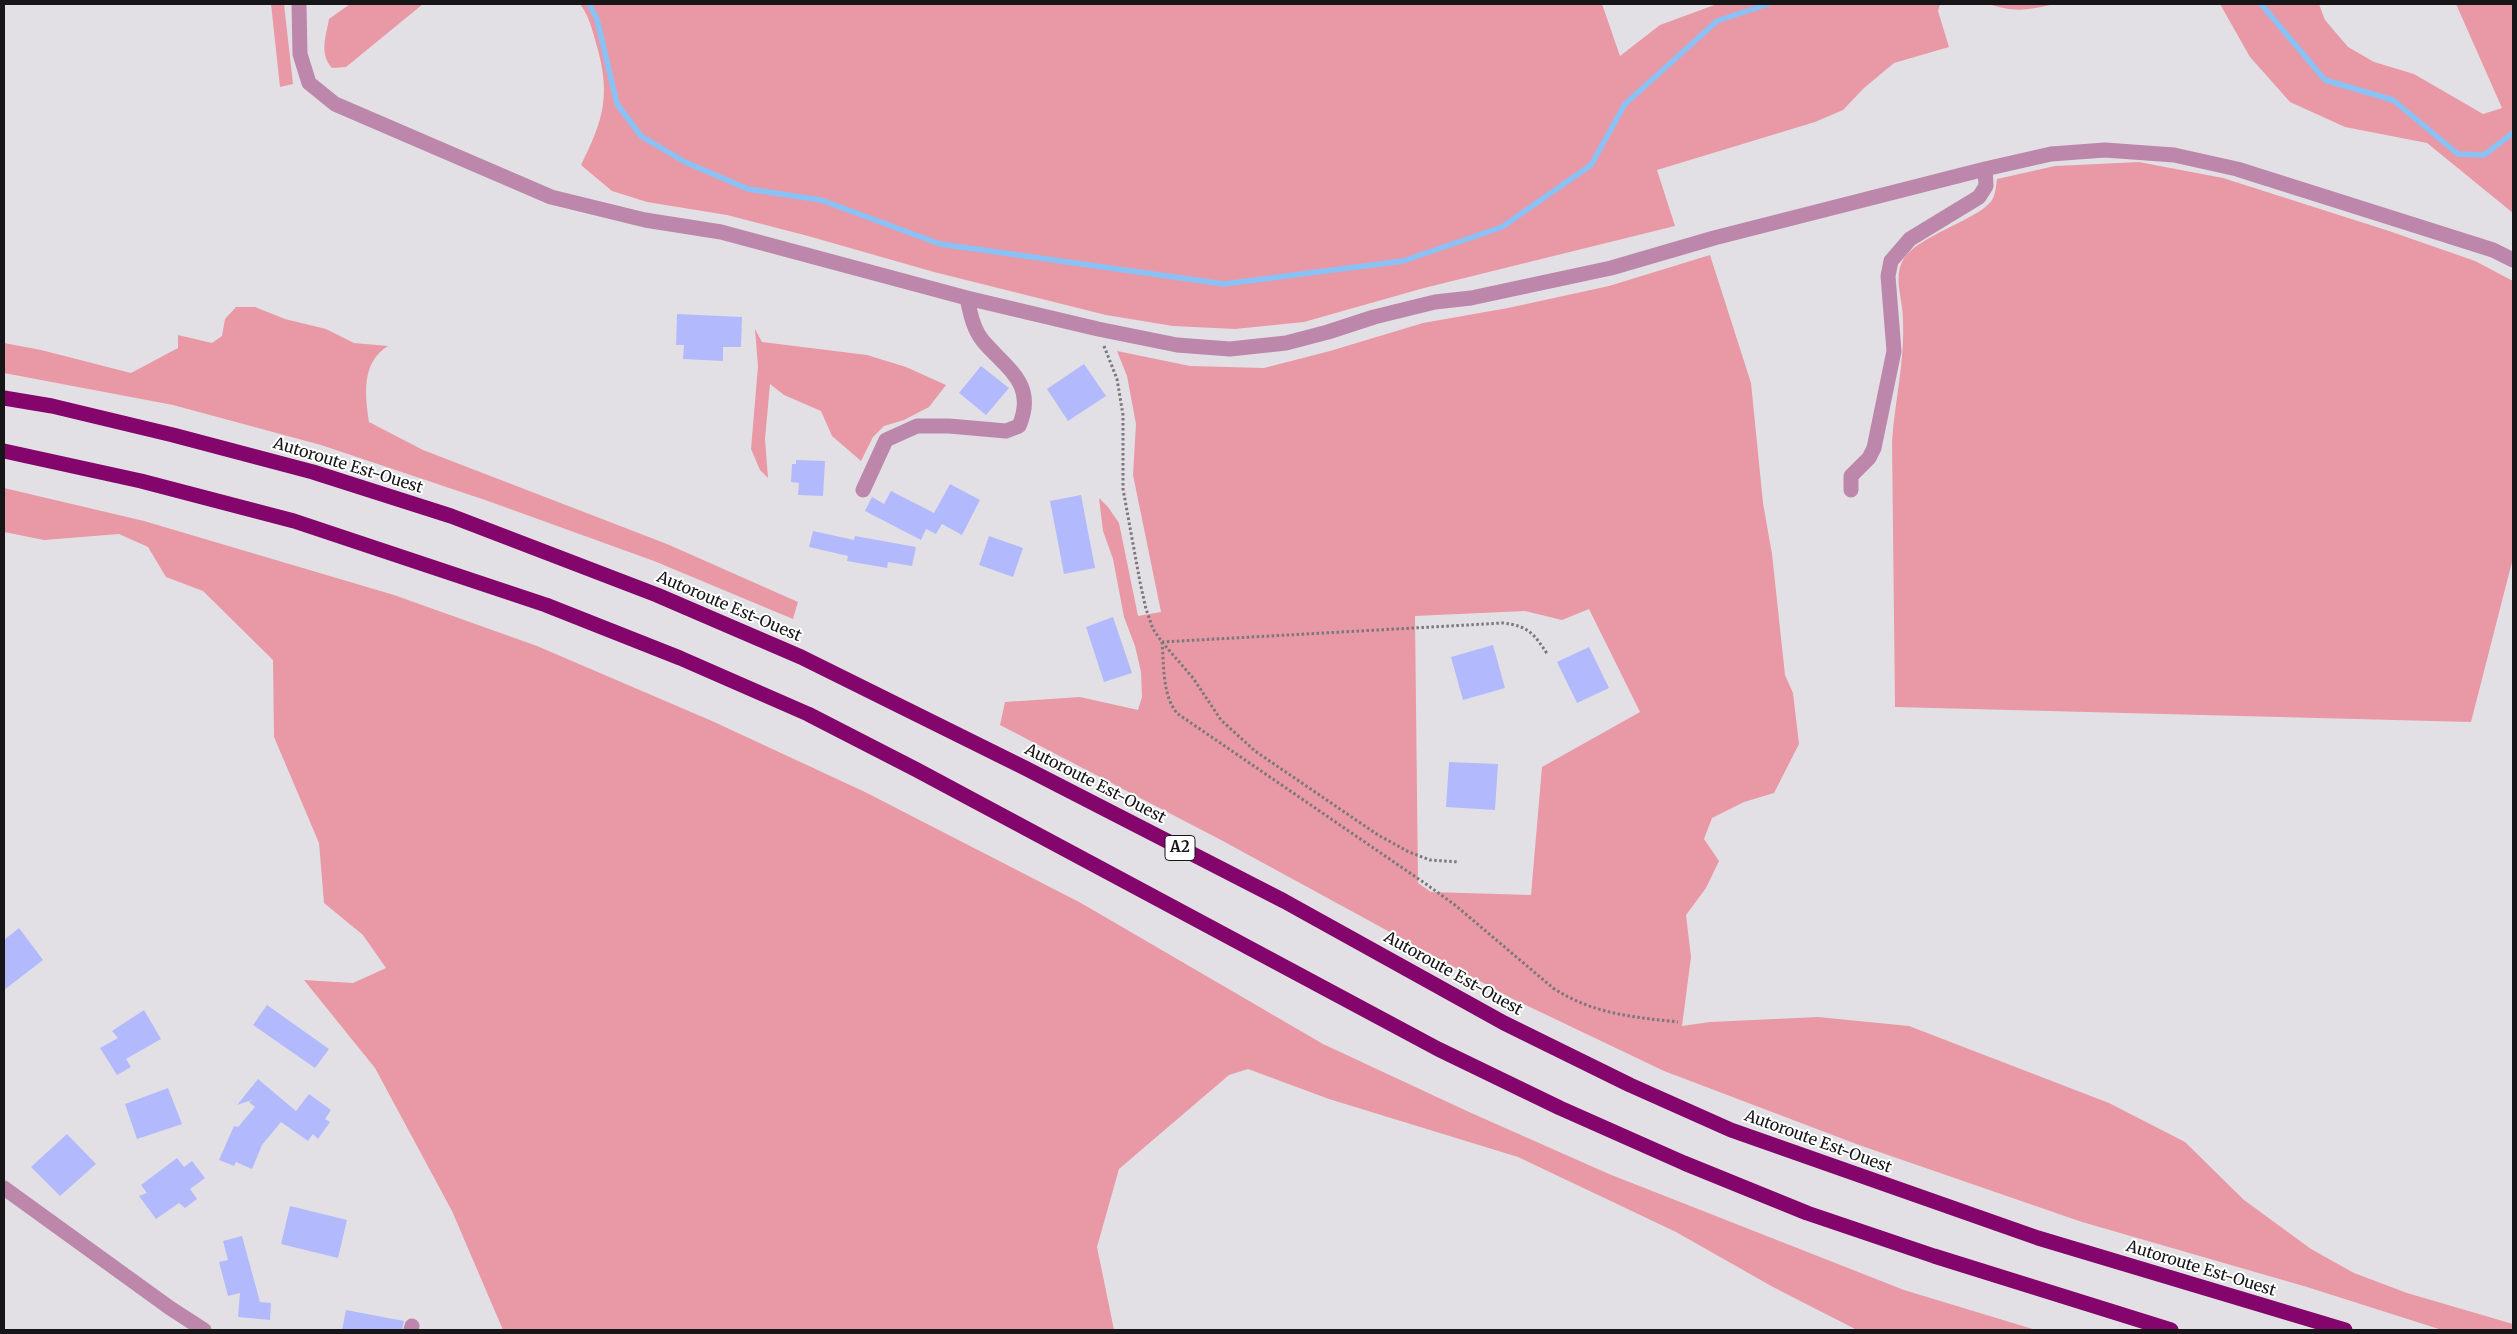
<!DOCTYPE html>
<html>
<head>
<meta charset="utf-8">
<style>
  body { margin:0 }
  #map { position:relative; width:2517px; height:1334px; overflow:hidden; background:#e2e0e4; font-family:Merriweather,serif }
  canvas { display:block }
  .frame { position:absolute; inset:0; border:5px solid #161517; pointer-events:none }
</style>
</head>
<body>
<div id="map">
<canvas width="2517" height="1334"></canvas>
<div class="frame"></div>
</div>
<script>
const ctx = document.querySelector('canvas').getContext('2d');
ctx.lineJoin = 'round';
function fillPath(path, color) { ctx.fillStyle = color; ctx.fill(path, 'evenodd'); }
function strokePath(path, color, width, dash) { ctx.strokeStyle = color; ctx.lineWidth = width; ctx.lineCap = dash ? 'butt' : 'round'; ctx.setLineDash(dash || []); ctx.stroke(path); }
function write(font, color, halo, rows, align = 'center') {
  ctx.font = font + ' Merriweather,serif'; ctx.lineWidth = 4; ctx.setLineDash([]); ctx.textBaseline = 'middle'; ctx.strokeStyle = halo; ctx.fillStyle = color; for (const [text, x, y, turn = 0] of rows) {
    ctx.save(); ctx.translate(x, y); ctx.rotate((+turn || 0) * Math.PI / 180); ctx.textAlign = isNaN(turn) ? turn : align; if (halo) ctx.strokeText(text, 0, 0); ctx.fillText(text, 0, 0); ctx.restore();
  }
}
fillPath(new Path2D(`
  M271,4H284L293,84L280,87Z
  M350,4H423L346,67L332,68C319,54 326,36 329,19Z
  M580,4H1602L1620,56L1660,25L1717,4H1940L1938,11L1949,47L1894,63L1864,88L1843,110L1815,122L1657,170L1675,226L1424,288L1304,322L1235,329L1173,326L1106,315L934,272L808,236L727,215L647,202L612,191L581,165C604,119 611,94 596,43C592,29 589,16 580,4Z
  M1989,4H2054C2029,10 2014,13 1989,4Z
  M2220,4H2319L2325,20L2348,47L2374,62L2414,74L2483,114L2502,108L2456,4H2513V213L2427,143L2345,127L2290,102L2250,57Z
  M2139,162L2223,178L2389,231L2475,261L2513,281V558L2471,722L1895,707L1892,441C1895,400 1905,360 1903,319C1903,300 1893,278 1903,260C1917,235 1986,217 1993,198C1996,192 1996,185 1997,179L2055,166Z
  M1710,255L1751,383L1763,503L1772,554L1785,675L1793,693L1799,744L1774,793L1744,802L1712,818L1704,839L1719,861L1706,888L1686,915L1691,957L1682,1026L1710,1022L1818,1017L1909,1026L2109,1103L2185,1142L2244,1200L2311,1249L2354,1273L2407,1293L2513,1324V1330H2442L2307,1287L2082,1222L1859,1145L1664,1071L1511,998L1221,840L1000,725L1005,702L1080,697L1138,710L1142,697L1141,672L1135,646L1124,617L1113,559L1103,531L1099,498L1108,507L1119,523L1138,616L1161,612L1133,475L1136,424L1127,376L1117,351L1190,366L1264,368L1330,351L1423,323L1508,308L1609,286ZM1589,609L1640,712L1542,767L1531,895L1431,892L1418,883L1415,616L1525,611L1562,620Z
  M236,307H255L285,319L326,329L354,343L388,346C361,363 365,394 369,422L423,450L667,544L798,602L793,619L654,561L488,501L321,445L173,405L4,373V343L41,350L131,373L178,348V335L212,343L222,336L225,319Z
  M755,329L762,342L867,355L906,367L946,385L929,407L904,420L884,426L873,437L861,461L832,436L821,411L784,395L770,384L765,439L768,478L760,470L751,449L758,366Z
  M4,488L144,521L394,595L537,646L712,721L865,792L1081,903L1323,1044L1469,1112L1609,1174L1904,1290L2036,1330H1857L1773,1287L1676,1232L1518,1157L1329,1099L1248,1069L1229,1075L1119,1169L1097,1247L1114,1330H503L452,1211L375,1068L304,980L353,983L386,968L363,935L324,903L319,843L274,737L273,660L203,591L166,577L148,547L119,534L44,540L4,532Z`), '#e999a5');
strokePath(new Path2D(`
  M589,4L597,19L617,104L641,136L685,162L748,189L821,200L940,244L1224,284L1403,261L1502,227L1591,165L1625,104L1717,21L1768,4
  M2261,4L2325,80L2393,100L2458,154L2484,155L2513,133`), '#8bc2f6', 5.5);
fillPath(new Path2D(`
  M677,314L742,317L741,347H723V361L683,359L684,345H676Z
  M1084,364L1106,396L1068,421L1047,389Z
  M981,366L1009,388L986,415L959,393Z
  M796,460L825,461L823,496L798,495L799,483L791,482L792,464H796Z
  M950,484L980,500L962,535L942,524L936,534L926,529L921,540L865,511L872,497L884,504L891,491L934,513Z
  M1081,495L1095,568L1064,574L1050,501Z
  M813,531L854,540L855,536L916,547L912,566L888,562L887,568L847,561L848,556L809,547Z
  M989,536L1023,548L1013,577L979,565Z
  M1113,617L1132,673L1104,682L1086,627Z
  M1493,645L1505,688L1463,700L1451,657Z
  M1589,647L1609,688L1577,703L1557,662Z
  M1449,762L1498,764L1495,810L1446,807Z
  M19,928L43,960L4,990V940Z
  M267,1005L329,1049L315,1068L253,1025Z
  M144,1010L161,1039L126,1059L131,1067L117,1075L100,1048L118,1038L112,1031Z
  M258,1079L296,1111L309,1094L331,1110L325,1119L330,1122L318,1139L313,1134L308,1141L281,1122L262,1145L252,1169L236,1162L234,1166L219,1160L234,1126L238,1127L255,1107L249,1102L252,1100L237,1105Z
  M168,1088L182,1124L137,1139L125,1104Z
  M67,1134L96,1164L60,1196L31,1167Z
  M177,1158L184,1167L192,1161L205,1178L190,1189L197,1199L185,1208L179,1203L156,1219L139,1196L147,1193L141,1185Z
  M290,1206L347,1220L338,1258L281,1244Z
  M242,1236L260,1302L271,1303L270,1320L238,1317L240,1293L228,1296L219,1262L228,1260L223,1241Z
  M346,1310L404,1321L402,1330H342Z`), '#b2bafd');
strokePath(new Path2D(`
  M1104,346L1117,379L1123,415V489L1140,582L1146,609L1153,629L1162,642L1503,623C1529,626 1534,634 1548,655
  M1162,642C1164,664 1162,697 1178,714L1426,884L1455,905L1553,988C1593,1014 1632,1017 1678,1022
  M1162,642L1193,678L1221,720L1255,751L1378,835L1409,852L1430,860L1459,862`), '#79787b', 3, [2.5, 2.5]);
strokePath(new Path2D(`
  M299,4L300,54L309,83L335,104L551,197L645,220L721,232L967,298L1098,329L1177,345L1230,349L1286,343L1328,332L1374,317L1435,302L1471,298L1611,268L1714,238L1985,169L2051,154L2105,150L2174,155L2237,169L2493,250L2513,260
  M863,490L886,440L917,426H949L1006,431L1019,426C1037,384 1007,369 983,341C973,329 970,312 967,298
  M1851,490V476L1869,458L1874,448L1894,351L1888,276L1891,261L1910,239L1979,197L1986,186L1985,169
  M4,1188L170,1308L204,1330
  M411,1330L412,1326`), '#bc87ab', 15);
strokePath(new Path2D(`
  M4,398L52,406L173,435L313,472L451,516L657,595L801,657L1025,768L1284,901L1504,1023L1630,1085L1731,1130L2038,1238L2345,1330
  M4,451L141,481L294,521L546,605L680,658L808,714L917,770L1438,1049L1560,1108L1684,1163L1807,1213L1934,1256L2171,1330`), '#84056b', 15);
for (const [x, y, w] of [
  [1180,848,30]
]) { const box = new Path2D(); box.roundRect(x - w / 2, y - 12.5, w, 25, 4); ctx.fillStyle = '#fff'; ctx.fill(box); strokePath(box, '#161517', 1); }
write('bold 15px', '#161517', null, [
  ["A2",1180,848]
]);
write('16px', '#161517', '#fff', [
  ["Autoroute Est-Ouest",348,466,17],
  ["Autoroute Est-Ouest",729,607,23],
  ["Autoroute Est-Ouest",1095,784,27],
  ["Autoroute Est-Ouest",1453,974,29],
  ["Autoroute Est-Ouest",1818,1142,20],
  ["Autoroute Est-Ouest",2201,1269,17]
]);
</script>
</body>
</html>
